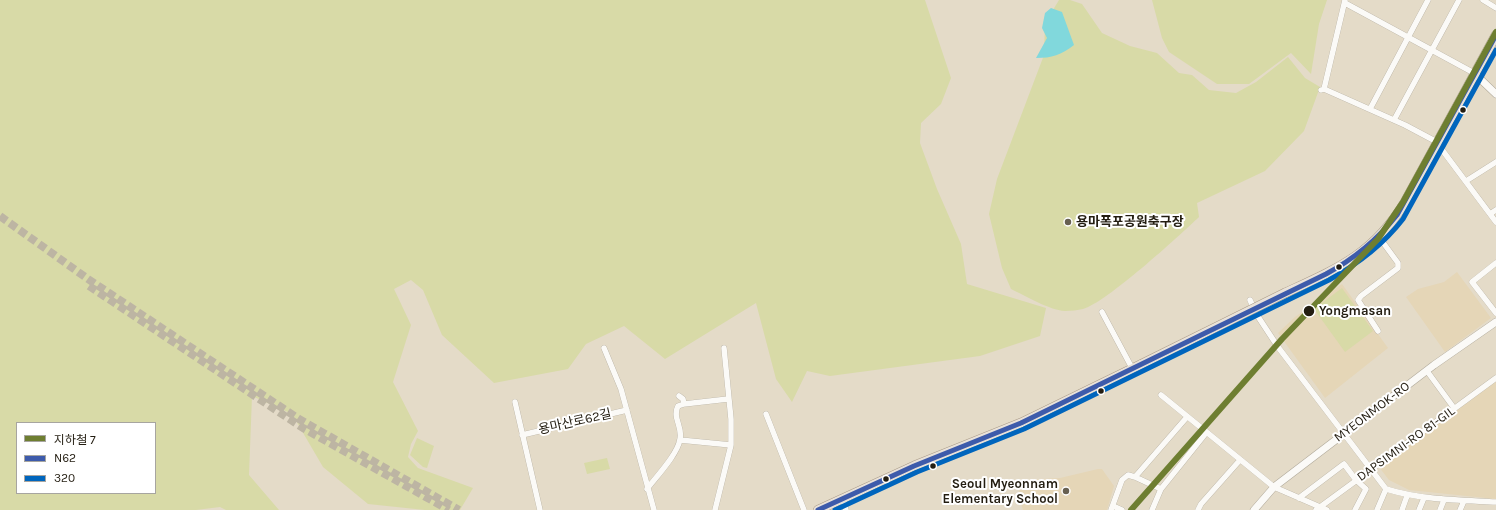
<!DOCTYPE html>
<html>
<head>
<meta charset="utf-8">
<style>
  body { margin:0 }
  #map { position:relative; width:1496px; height:510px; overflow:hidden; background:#e4dbc8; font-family:Karla,"Noto Sans KR",sans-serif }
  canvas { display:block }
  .legend { position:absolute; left:16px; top:422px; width:140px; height:72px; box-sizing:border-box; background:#fff; border:1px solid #a7a5a0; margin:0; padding:5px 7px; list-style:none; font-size:12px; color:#231d11 }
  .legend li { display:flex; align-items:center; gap:8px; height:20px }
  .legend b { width:20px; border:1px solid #a7a5a0 }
</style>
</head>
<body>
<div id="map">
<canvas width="1496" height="510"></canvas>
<ul class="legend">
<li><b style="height:5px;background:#6e7e31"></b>지하철 7</li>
<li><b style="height:5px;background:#3d5bab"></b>N62</li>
<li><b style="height:5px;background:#0065bd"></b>320</li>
</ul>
</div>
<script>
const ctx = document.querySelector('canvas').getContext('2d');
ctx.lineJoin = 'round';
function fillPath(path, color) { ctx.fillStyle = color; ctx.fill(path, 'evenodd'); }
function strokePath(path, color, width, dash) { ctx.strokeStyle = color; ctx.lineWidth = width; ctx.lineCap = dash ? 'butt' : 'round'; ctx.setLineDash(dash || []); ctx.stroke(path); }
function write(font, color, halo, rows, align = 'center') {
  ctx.font = font + ' Karla,"Noto Sans KR",sans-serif'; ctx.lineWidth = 4; ctx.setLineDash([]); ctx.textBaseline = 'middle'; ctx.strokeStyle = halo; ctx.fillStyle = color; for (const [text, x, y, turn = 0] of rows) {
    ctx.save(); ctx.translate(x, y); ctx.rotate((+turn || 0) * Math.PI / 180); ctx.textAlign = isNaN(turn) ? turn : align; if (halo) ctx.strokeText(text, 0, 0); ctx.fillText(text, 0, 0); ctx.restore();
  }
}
fillPath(new Path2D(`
  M1457,272L1491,318L1445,352L1406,297L1418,289L1444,282Z
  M1342,284L1388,348L1325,398L1278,333L1295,317Z
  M1496,381V499L1409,490L1389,480L1379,467Z
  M1098,469H1102L1114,486L1107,510H1023L1019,497L1020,482L1023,480L1060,478Z`), '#e5d6b7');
fillPath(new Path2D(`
  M0,0H925L951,78L941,104L921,123L920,143L937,189L961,244L967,284L1046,308L1040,336L980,356L830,376L807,371L792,402L776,379L756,303L665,359L624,326L586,344L568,369L494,383L442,335L423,290L411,280L394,289L411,325L393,382L418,431L411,444L408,457L418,468L473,488L460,510H425L368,504L323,467L292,414L252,396L249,475L279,510H226L220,507L196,510H0ZM17,423H155V493H17Z
  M1059,0H1070L1082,4L1102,33L1130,46L1157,53L1179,73L1192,75L1209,90L1236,93L1256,82L1288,57L1305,78L1320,87L1304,131L1265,171L1197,203L1199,217C1179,236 1106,303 1083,309C1078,310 1071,311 1065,311C1049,310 1026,296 1011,289L1002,268L989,214L997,179L1044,55L1045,23Z
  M1152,0H1327L1319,24L1311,74L1291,53L1249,84H1217L1169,52L1162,38Z
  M1342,288L1373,331L1345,352L1314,309Z
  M417,438L434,446L427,468L423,467L410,455Z
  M607,458L610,469L587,474L584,463Z`), '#d8daa7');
fillPath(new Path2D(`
  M1051,8L1062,12L1074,45C1061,55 1052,58 1036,58L1047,38L1042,28L1045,13Z`), '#81d8dc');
strokePath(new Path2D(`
  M0,216L88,279L299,419L459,510
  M89,286L303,428L449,510`), '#bdb5a3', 8, [8, 4]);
const minor = new Path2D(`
  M1483,0L1496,8
  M1345,3L1474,73
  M1324,89L1345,0
  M1321,90L1324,89L1405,125L1437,142
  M1370,109L1428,0
  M1394,120L1459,0
  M1437,143L1496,222
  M1466,181L1496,162
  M1490,214L1496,210
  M1496,263L1472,282L1496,313
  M1250,300L1257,315L1278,347L1386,489C1422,500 1458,500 1496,502
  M1102,312L1132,368
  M1378,331L1358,300L1361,296L1398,268V263L1379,237
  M604,348L621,389L654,510
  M1427,371L1454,408
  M1161,395L1274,487L1327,510
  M515,402L540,510
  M684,404L728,399
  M766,414L804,510
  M522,435L627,410
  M680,440L731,445
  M1135,477L1161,489
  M647,489C656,477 678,454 680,439C683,427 672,418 678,406L684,404L683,399L679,396
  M1299,498L1344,464L1356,480L1366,489L1355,510
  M843,499L846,510
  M1113,506L1122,510
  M715,510L731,445V419L724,348
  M1111,510L1122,480L1128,475L1135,477L1187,417
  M1152,510L1161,489L1206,433
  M1198,510L1201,504L1240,460
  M1316,510L1496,378
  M1377,510L1386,489
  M1402,510L1407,496
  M1419,510L1424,498
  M1440,510L1444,500
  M1460,510L1464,501`);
const tertiary = new Path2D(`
  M1474,73L1496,94
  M1254,510L1274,487L1434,365L1496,322`);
const primary = new Path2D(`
  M1285,293C1337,269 1374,254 1405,202L1496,35
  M818,510L914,466L1021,423L1142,364`);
strokePath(minor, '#b0a99a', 6);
strokePath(tertiary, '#b0a99a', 8);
strokePath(primary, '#a89985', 10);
strokePath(minor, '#fbfaf7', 5.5);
strokePath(tertiary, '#fbfaf7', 7);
strokePath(primary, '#e9e2d9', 9);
const primaryBridge = new Path2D(`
  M1142,364L1285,293`);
strokePath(primaryBridge, '#a89985', 10, []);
strokePath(primaryBridge, '#e9e2d9', 9);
strokePath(new Path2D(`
  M818,510L914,466L1021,423L1326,274C1354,259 1377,240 1397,215L1496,35`), '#3d5bab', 5);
strokePath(new Path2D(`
  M835,510L917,472L1024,429L1329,280C1358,264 1383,245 1403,219L1496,50`), '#0065bd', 5);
strokePath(new Path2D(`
  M1131,510L1282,339L1378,239L1403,202L1496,32`), '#6e7e31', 6);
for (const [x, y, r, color] of [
  [1463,110,3.5,"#231d11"],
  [1068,222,4,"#676051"],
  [1339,267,3.5,"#231d11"],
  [1309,311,6,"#231d11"],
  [1101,391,3.5,"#231d11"],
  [933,466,3.5,"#231d11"],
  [886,479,3.5,"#231d11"],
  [1066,491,4,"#676051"]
]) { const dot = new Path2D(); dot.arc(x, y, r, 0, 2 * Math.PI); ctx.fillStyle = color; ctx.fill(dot); strokePath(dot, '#fff', 1.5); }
write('bold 13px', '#231d11', '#fff', [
  ["용마폭포공원축구장",1076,222],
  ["Seoul Myeonnam",1058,484,"right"],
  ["Elementary School",1058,499,"right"]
], 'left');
write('bold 13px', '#231d11', '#fff', [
  ["Yongmasan",1319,311]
], 'left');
write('13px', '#231d11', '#fff', [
  ["MYEONMOK-RO",1372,412,-37],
  ["용마산로62길",575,422,-13],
  ["DAPSIMNI-RO 81-GIL",1406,444,-36]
]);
</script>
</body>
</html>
